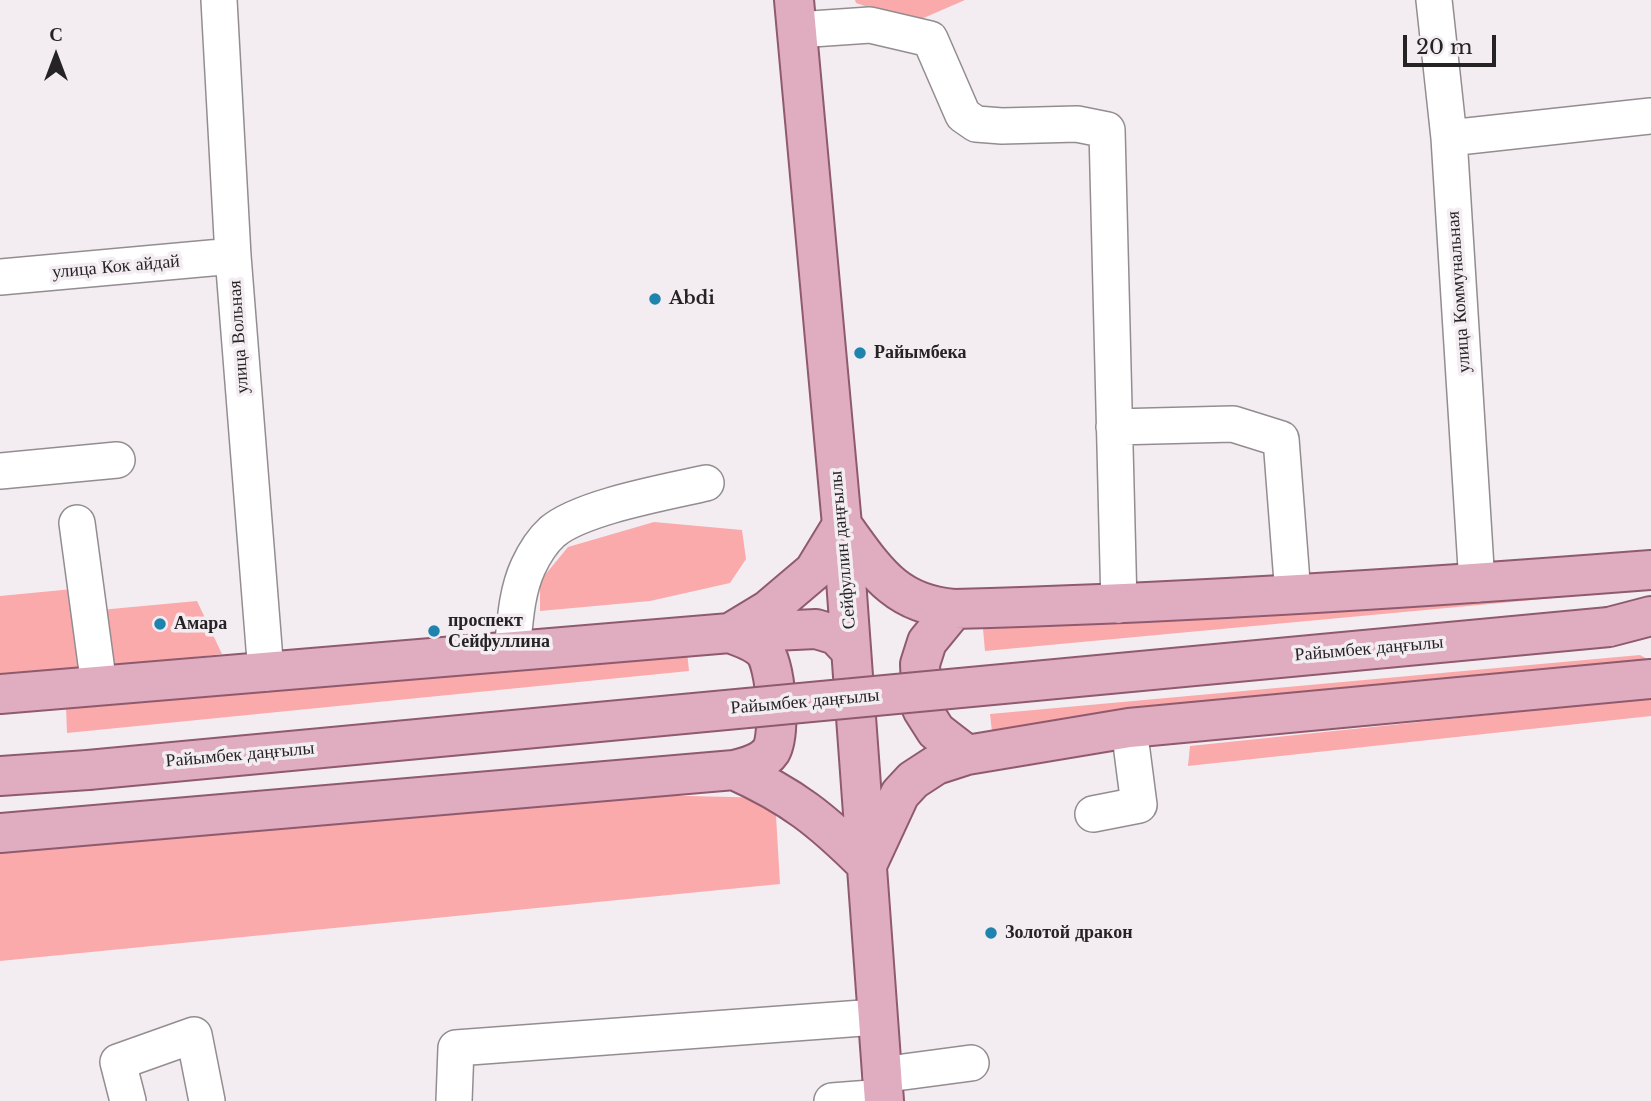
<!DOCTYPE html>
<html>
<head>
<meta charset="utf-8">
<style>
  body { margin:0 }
  #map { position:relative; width:1651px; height:1101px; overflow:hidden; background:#f3edf2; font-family:"Libre Baskerville",serif }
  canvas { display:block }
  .north { position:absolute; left:21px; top:21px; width:70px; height:70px; -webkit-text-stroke:5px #f3edf2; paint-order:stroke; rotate:0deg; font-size:19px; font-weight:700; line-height:28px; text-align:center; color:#262325 }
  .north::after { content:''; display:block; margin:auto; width:24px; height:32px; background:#262325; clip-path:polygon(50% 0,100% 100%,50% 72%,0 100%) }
  .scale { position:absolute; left:1403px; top:35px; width:93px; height:32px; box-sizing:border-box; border:4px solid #262325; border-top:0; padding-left:9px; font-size:21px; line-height:24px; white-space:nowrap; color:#262325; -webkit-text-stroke:5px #f3edf2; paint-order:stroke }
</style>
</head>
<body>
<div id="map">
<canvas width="1651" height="1101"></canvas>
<div class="north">С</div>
<div class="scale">20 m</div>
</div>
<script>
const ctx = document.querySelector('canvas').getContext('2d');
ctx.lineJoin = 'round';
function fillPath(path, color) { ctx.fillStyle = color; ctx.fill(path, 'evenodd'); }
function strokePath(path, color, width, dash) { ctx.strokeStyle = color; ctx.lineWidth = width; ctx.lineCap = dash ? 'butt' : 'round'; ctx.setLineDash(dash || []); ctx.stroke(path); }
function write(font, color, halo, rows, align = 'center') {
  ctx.font = font + ' "Libre Baskerville",serif'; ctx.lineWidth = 7; ctx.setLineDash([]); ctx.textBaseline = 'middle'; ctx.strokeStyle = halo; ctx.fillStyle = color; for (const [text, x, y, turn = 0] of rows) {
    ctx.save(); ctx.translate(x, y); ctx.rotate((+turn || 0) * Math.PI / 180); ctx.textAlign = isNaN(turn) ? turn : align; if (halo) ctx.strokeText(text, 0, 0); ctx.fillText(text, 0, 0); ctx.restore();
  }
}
fillPath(new Path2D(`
  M855,0H965L912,23L856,3Z
  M654,522L742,530L746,559L730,583L650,601L540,611V581L568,547Z
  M1614,584L1608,593L985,651L983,629Z
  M73,589L83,674L0,681V596Z
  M197,601L222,654L116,666L104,656L100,610Z
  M687,651L689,671L67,733L66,706Z
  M1640,655L1651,661L992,732L990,714Z
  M1651,698V716L1188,766L1190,746Z
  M645,795L775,798L780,884L0,961V848L151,840Z`), '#faaaab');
const minor = new Path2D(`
  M219,0L233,256L266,673
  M1434,0L1449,138L1477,584
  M797,30L870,25L930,39L963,115L976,124L1002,126L1077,124L1107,130L1119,605
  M1449,138L1651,116
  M0,277L233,256
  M1114,427L1233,424L1281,439L1293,595
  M0,471L117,460
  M77,523L99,686
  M512,652C515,624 516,593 528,567C534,554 541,542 552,532C581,507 667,492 706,483
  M1093,814L1139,805L1129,728
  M881,1075L971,1063
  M128,1101L118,1062L194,1035L207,1101
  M454,1101L456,1048L876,1017
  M832,1101L884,1097`);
const major = new Path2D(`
  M794,0L842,525L884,1101
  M842,525C875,570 894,604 954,609C1187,603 1419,588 1651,570
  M954,609L927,642L920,664L922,709L936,731L967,755
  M1609,627L1651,616
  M730,633C742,638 755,641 764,651C776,665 781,734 771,751C763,763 747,767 734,770
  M730,633L768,610L814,571L842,525
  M0,694L730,633L816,629L836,635L851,651
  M0,776L88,770
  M0,833L734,770C792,796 822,820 867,865
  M868,863L900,794L913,780L936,765L967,755L1129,728L1651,679`);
strokePath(minor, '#938d91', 38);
strokePath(major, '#905a6e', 42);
strokePath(minor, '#fff', 35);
strokePath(major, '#dfadbf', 38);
const majorBridge = new Path2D(`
  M88,770L1609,627`);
strokePath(majorBridge, '#905a6e', 42, []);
strokePath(majorBridge, '#dfadbf', 38);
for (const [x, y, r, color] of [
  [655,299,7,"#1e84ae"],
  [860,353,7,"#1e84ae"],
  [160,624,7,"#1e84ae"],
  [434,631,7,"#1e84ae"],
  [991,933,7,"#1e84ae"]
]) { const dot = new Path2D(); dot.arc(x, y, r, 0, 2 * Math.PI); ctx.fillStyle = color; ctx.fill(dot); strokePath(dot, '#f3edf2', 2.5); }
write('18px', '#262325', '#f3edf2', [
  ["улица Кок айдай",116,267,-5],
  ["улица Коммунальная",1459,292,-94],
  ["улица Вольная",239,337,-94],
  ["Сейфуллин даңғылы",843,550,-95],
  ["Райымбек даңғылы",1369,649,-5],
  ["Райымбек даңғылы",805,702,-5],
  ["Райымбек даңғылы",240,755,-5]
]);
write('bold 18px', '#262325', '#f3edf2', [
  ["Abdi",669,299],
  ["Райымбека",874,353],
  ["проспект",448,621],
  ["Сейфуллина",448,642],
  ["Амара",174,624],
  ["Золотой дракон",1005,933]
], 'left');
</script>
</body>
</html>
